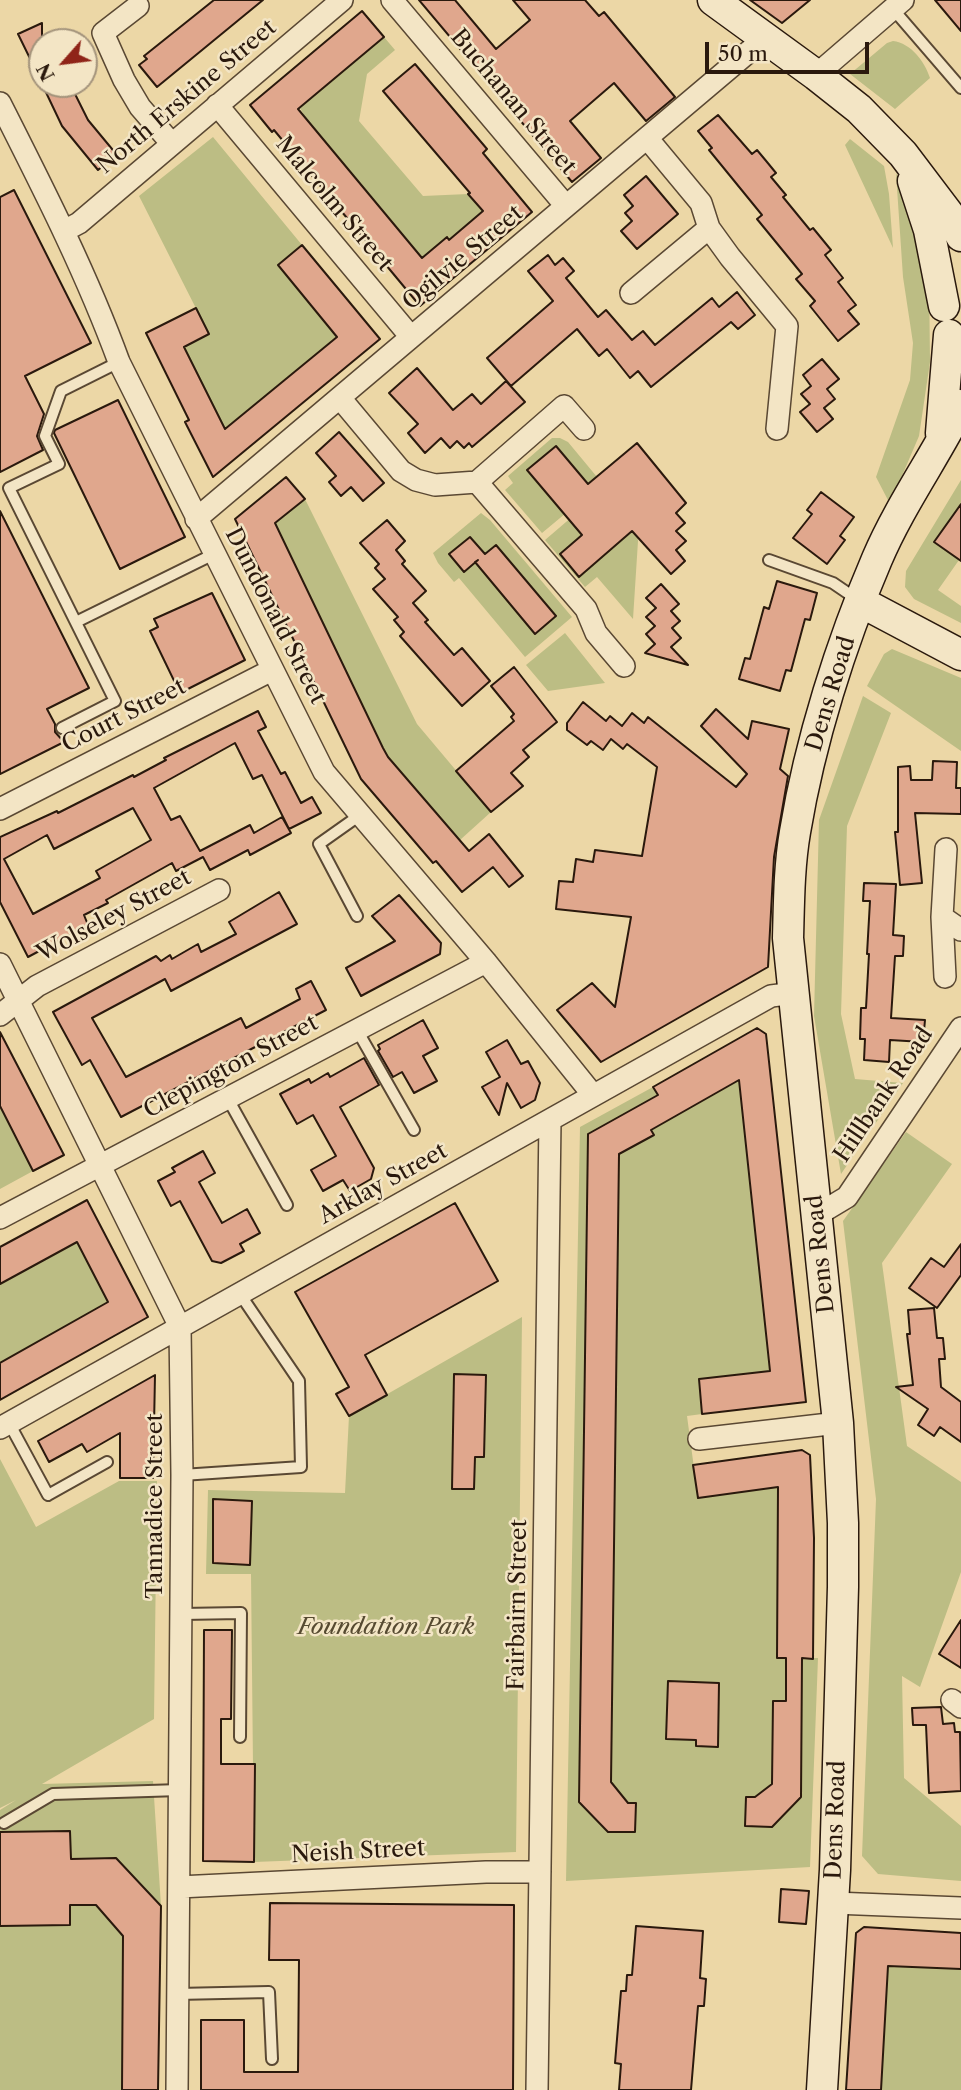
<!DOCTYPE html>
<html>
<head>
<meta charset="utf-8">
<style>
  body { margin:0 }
  #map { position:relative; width:961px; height:2090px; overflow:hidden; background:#ecd7a6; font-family:"Libre Caslon Text",serif }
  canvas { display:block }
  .north { position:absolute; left:28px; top:28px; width:70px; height:70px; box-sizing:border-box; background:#f3e5c5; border:2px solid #a3937b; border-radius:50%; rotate:242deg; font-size:19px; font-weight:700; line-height:28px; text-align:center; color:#2a190d }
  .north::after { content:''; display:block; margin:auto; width:24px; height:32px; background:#8f2418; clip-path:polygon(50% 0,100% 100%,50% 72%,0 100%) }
  .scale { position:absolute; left:705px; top:42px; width:164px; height:32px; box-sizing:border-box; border:4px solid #2a190d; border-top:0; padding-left:9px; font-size:21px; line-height:24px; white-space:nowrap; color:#2a190d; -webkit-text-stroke:5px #f3e5c5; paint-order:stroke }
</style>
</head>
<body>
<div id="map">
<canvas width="961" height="2090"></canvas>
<div class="north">N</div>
<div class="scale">50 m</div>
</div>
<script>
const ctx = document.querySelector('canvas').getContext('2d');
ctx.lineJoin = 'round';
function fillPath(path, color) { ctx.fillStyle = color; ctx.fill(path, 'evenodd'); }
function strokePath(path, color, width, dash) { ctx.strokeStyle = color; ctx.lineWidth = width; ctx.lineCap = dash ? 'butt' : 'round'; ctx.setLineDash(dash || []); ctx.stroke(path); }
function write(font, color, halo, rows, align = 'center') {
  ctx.font = font + ' "Libre Caslon Text",serif'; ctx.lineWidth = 5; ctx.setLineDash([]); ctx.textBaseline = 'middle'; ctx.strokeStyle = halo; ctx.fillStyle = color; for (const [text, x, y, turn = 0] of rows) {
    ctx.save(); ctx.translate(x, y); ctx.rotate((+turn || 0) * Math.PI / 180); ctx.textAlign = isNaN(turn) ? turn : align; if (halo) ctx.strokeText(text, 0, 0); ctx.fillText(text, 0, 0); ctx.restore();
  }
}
fillPath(new Path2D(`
  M384,37L395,50L367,74L359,121L423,196L468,194L483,211L449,240L447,238L424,261L308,122L300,108Z
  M893,41C911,43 925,62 930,78L895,109L850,74L887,43Z
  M213,137L302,245L278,265L337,337L225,429L184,347L209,334L139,196Z
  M850,139L884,166L889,194L893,248L845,145Z
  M896,173L918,223L929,273L930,362L919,436L890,504L876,477L910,380L913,343L903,277Z
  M552,438H560L568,442L602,483L542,533L505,490L513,483L508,476Z
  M961,480V503L934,542L959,560L938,590L961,606V623L914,599L905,587L906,571Z
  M601,492L637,525L638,541L633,619L597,577L585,587L545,540Z
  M305,499L417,724L491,812L460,840L388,757L287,549L275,523Z
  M481,513L490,520L572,617L525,657L459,578L454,582L438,563L433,553Z
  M565,633L605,683L548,691L526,665Z
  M892,649L961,678V751L867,686L884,654Z
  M863,696L891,713L847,826L841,1014L855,1079L903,1083L841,1174L814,1016L819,820Z
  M735,1082H739L770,1371L699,1379L702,1414L687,1416L698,1498L778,1487V1658H818L810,1867L566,1881L580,1127L653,1087L671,1118Z
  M0,1106L33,1171L0,1189Z
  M906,1132L952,1164L882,1263L907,1446L961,1482V1572L920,1687L902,1676L904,1778L961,1826V1881L878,1874L862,1856L876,1499L843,1221Z
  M77,1242L108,1302L0,1363V1284Z
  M522,1317L516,1852L254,1862L251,1574H206L208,1490L345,1493L349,1416Z
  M0,1459L36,1527L119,1481H157L154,1719L42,1784L153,1781L161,1906L158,2090H0V1810L16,1800L0,1808Z
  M888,1966L961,1969V2090H881Z`), '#bcbd84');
const building = new Path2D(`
  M214,0H263L157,87L139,65L147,59L144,56Z
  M419,0H455L496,49L530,20L513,0H585L599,16L604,12L675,97L646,121L614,83L570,121L601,158L572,182Z
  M750,0H810L782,23Z
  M935,0H961V31Z
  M362,11L384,37L298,109L422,258L447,237L449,240L483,211L468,194L470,193L383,91L415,64L487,149L483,153L532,212L420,306L274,130L272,132L250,105Z
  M42,23V83L18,34Z
  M42,84H70L88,120L117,155L98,170L62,126Z
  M718,115L752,154L757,150L767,162L776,173L771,177L786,195L783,197L810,230L813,228L831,250L825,255L843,278L838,282L856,305L848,311L859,324L838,341L810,306L815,301L796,279L802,274L757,219L762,215L709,150L712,148L698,131Z
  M646,176L678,214L637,249L621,231L632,221L625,213L633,206L624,195Z
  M14,190L91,343L25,376L44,414L37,436L43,450L0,472V197Z
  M302,245L380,339L213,477L185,422L189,420L146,333L196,308L209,334L184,347L225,429L337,337L278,265Z
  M548,255L555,265L563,258L574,271L566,278L598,317L606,310L632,340L643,331L655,345L712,298L719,307L737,292L755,315L738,329L731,322L651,387L638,371L630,378L607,349L599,356L577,329L511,386L487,358L553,301L528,271Z
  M822,359L839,379L827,389L835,399L824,408L833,419L817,432L800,412L810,404L801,394L811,386L803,375Z
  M417,368L453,410L472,394L481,404L506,381L525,402L472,447L469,443L464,448L457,441L450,448L441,438L425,453L408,433L418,424L389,393Z
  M118,400L185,537L120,569L54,433L55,430Z
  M339,432L384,483L363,501L351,487L341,496L329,482L336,476L316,453Z
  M637,443L686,503L676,513L685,523L676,531L686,541L676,550L685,561L671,574L632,531L579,577L560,554L582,535L527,470L556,446L588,484Z
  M286,477L305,499L275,523L383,748L388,757L469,851L489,834L523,876L509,887L493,867L462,892L436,861L433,863L361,779L235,519Z
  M821,492L854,517L840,536L845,540L827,564L793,538L812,514L807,510Z
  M961,504V561L934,542Z
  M0,511L89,688L47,709L55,724V732L64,742L0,774Z
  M387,520L405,541L396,550L405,561L402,564L426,591L413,603L428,620L425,622L454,655L462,648L490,681L462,706L400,636L404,632L394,620L398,617L373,589L385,579L375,568L379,564L360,543Z
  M470,537L485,554L496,545L556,616L535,634L475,562L478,560L464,572L449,554Z
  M777,581L817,593L810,620L805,619L791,671L786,670L780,691L739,679L745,658L750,659L764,607L769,609Z
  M661,584L679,604L671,611L680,621L672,628L681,638L671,647L688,665L645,653L655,644L646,634L655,626L646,617L656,608L646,598Z
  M212,593L245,660L180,693L150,631L158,627L154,619Z
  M514,667L557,722L523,750L529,757L511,773L523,786L491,812L456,771L514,721L511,717L514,714L491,686Z
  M583,702L606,721L610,716L622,726L632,713L644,723L648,717L736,787L747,774L701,726L716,709L748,739L752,721L789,729L780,769L788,776L774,857L768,967L601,1062L557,1010L592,983L615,1007L631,917L556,909L559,881L573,882L576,859L593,862L595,850L642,856L657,767L627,744L623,749L611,739L603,750L591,741L587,745L567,730V723Z
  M258,711L266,727L258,731L281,774L285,772L301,803L312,797L321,813L289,829L262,775L253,779L235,743L154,788L171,820L180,816L200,851L250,825L254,833L282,817L291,833L250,855L248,850L210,870L203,857L176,871L172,863L106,900L108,903L84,915L88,925L28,957L0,902V837L57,811L58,813L133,775L134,777L166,760L164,758ZM133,808L151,840L96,871L100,878L33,914L4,859L47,835L54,849Z
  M933,761L957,762L956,788H961V814L915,813L922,883L900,885L895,832H898V767L910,766L911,780H932Z
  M864,883L896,884L893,935L904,936L903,956H895L891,1018L925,1020L923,1042L890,1040L889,1062L864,1060L865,1039H860L861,1008H866L869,954H867L870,901H863Z
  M279,892L297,924L171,991L165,979L92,1018L126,1077L241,1018L246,1028L300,999L296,989L311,981L326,1010L121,1117L90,1060L82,1065L53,1012L156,956L161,961L170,955L172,959L198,944L201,952L236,934L229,922Z
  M399,895L441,943L440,954L361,996L346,968L395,941L372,916Z
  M423,1020L438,1048L423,1056L437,1081L414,1093L402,1072L393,1077L378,1051L380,1049L378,1045Z
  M757,1028L766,1034L806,1402L702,1414L699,1379L770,1371L739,1080L651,1130L654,1135L619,1154L611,1782L628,1803H636L635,1832H608L579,1802L588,1134L658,1095L653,1087Z
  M0,1032L64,1155L33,1171L0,1106Z
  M507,1040L521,1064L528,1061L540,1083L535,1100L521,1108L507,1083L499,1115L482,1087L500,1077L486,1052Z
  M364,1058L379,1085L340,1107L374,1168L371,1179L350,1191L343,1180L323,1191L311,1170L336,1156L313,1115L297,1124L280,1094L309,1079L311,1083L328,1073L330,1077Z
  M203,1151L215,1173L199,1182L222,1223L247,1209L260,1233L240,1244L244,1251L221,1263L212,1261L180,1201L171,1206L158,1181L175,1172L172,1168Z
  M87,1200L148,1317L0,1400V1363L108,1302L77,1242L0,1284V1247Z
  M455,1203L498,1281L365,1355L387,1395L349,1416L336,1394L349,1387L295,1292Z
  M961,1244V1275L937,1308L909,1288L931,1258L944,1267Z
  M934,1308L937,1338H943L945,1359H939L941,1387L961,1402V1442L940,1427L934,1436L918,1425L928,1409L896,1387L913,1385L907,1334H910L908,1310Z
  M454,1374L486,1375L484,1457H475L474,1489H452Z
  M155,1375L153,1478H120V1433L87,1452L82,1444L49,1462L38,1441Z
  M802,1450L810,1455L814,1538L813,1659L802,1658L801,1797L772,1827L745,1826L746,1797H755L772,1784L773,1701H786V1658H777L778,1487L698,1498L693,1465Z
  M213,1499L252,1501L250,1565L213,1563Z
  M961,1620V1668L939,1654Z
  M204,1630H232L231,1719H221V1764H255L254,1862L203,1861Z
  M668,1681L719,1683L718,1747L696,1746V1740L666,1739Z
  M941,1707L943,1724L954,1723L955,1732H960L961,1791L929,1793L926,1725H913L912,1708Z
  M70,1831L71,1859L116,1858L161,1906L158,2090H122L123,1936L96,1905H70V1925L0,1926V1832Z
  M781,1889L809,1891L806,1924L779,1922Z
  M270,1903L514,1905L513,2090H201V2020H244V2072H298L299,1960H269Z
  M636,1926L703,1931L700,1978L706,1979L704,2006H698L691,2090H619L621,2064L615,2063L621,1991H626L627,1975H632Z
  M864,1927L961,1933V1969L888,1966L881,2090H846L856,1933Z`);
fillPath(building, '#e0a78d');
strokePath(building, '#2a190d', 2);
const lane = new Path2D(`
  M893,9L961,88
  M769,560L833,583L858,600
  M76,622L214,554
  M62,728L115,701L9,488L59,464L45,436L61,391L119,362
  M357,916L319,844L360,815
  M357,1030L414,1130
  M228,1099L287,1205
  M9,1423L48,1495L107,1462
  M182,1475L301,1467L299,1381L240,1294
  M182,1614L241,1613L240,1737
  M4,1823L53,1794L180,1790
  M177,1994L269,1992L272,2059`);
const street = new Path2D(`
  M392,0L566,206
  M138,6L103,33L124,80L140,107L172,144
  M816,75L903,0
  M0,103C43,188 86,272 119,362L324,772L486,962L593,1095
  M217,105L411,337
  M647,138L701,203L709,228L730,257L787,326L777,429
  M64,231L79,223L342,0
  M631,293L709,228
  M340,398L401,471L416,480L435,485L477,482L564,406L584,429
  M477,482L586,609L596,633L624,666
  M196,519L765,38
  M0,809L272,670
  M946,849L942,917L961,930
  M942,917L945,977
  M0,964L180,1327L182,1475L177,2090
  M0,1015L37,986L219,890
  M817,1215L847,1197L961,1028
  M0,1218L486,962
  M0,1428L771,996L795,993
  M699,1439L838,1423
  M952,1700L961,1707
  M179,1887L486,1872H540
  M834,1903L961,1908
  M537,2090L550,1120`);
const secondary = new Path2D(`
  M713,0L816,75L859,109L903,154L953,220L961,236
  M913,181L929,230L944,306
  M941,433L949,335
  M861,602L961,655
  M822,2090L835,1870L843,1587V1523L838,1423L788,938C789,903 789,867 795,832C810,741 841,643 877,559C900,505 935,457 961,405`);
strokePath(lane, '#5a4833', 14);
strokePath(street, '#5a4833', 24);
strokePath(secondary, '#2a190d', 33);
strokePath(lane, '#f3e5c5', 10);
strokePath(street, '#f3e5c5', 21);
strokePath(secondary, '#f3e5c5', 30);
write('23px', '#2a190d', '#f3e5c5', [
  ["North Erskine Street",187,97,-40],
  ["Buchanan Street",513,102,50],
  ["Malcolm Street",334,204,50],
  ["Ogilvie Street",463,258,-40],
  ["Dundonald Street",275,616,63],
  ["Dens Road",831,694,-73],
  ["Court Street",124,716,-27],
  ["Wolseley Street",114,916,-28],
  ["Clepington Street",231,1067,-28],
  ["Hillbank Road",884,1095,-56],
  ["Arklay Street",383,1184,-29],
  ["Dens Road",821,1254,-96],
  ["Tannadice Street",155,1506,-90],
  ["Fairbairn Street",518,1605,-89],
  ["Dens Road",836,1820,-88],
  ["Neish Street",358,1852,-3]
]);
write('italic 23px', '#564a31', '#f3e5c5', [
  ["Foundation Park",386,1627]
]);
</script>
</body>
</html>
